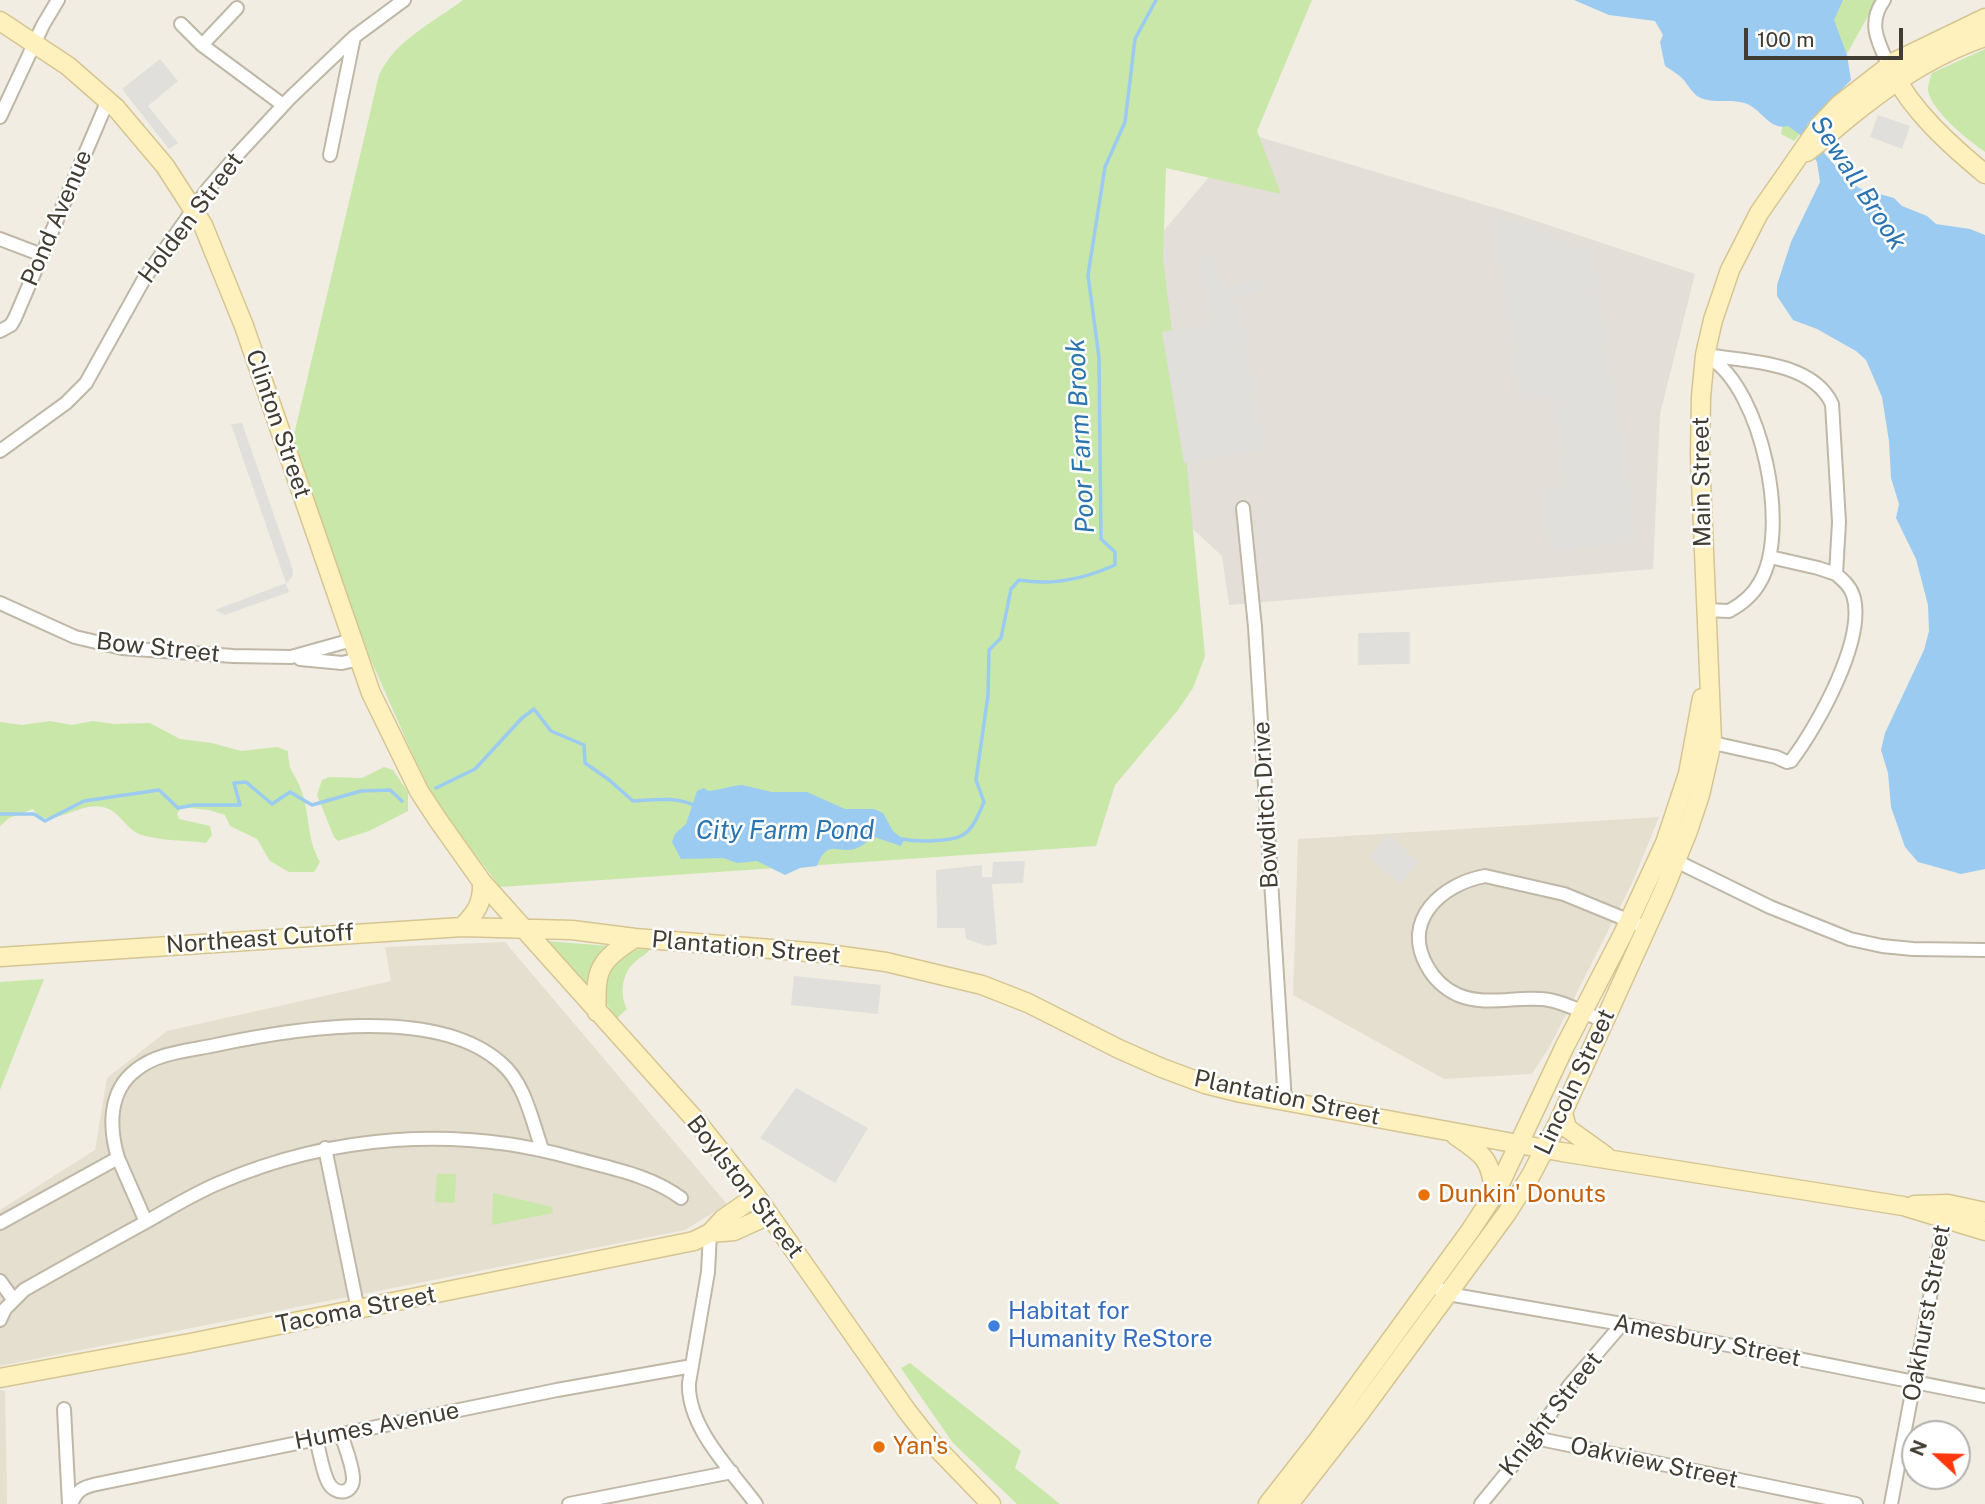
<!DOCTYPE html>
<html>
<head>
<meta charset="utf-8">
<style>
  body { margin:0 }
  #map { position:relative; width:1985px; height:1504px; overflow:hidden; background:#f1ede2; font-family:"Public Sans",sans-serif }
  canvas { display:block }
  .north { position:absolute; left:1901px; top:1420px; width:70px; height:70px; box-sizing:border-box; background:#fff; border:2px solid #b3b1ad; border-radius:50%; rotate:292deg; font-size:19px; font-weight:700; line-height:28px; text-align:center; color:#423d32 }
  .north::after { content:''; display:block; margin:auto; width:24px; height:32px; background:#fe370c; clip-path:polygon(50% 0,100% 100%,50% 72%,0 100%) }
  .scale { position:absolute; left:1744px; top:28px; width:159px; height:32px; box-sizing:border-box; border:4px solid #423d32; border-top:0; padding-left:9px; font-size:21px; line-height:24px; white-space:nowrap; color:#423d32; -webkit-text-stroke:5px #fff; paint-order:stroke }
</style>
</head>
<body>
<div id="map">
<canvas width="1985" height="1504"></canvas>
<div class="north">N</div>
<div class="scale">100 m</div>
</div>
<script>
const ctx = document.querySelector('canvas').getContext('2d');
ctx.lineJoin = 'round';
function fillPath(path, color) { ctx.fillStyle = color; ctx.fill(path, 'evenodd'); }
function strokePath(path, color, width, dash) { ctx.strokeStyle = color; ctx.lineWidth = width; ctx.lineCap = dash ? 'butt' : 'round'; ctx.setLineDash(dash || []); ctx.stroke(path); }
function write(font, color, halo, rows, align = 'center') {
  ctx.font = font + ' "Public Sans",sans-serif'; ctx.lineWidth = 5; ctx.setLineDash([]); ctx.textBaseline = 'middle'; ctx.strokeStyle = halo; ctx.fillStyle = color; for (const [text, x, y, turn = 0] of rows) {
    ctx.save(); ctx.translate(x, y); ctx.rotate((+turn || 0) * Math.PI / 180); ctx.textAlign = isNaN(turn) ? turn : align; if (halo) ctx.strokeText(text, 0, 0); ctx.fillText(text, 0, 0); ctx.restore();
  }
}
fillPath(new Path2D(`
  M1659,817L1633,881L1550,1046L1532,1074L1444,1079L1293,995L1298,839Z
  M505,942L727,1204L685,1230L0,1366V1210L95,1150L107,1078L167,1031L391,981L385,947Z
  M0,1390L5,1391L7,1504H0Z`), '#e5dfcf');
fillPath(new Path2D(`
  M1246,133L1512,213L1695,274L1660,414L1653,569L1229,605L1222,556L1169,507L1161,234Z`), '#e3ded7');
fillPath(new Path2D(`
  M463,0H1312L1257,131L1281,194L1166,168L1163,258L1181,405L1205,656L1193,688L1178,710L1115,785L1096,846L500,887L437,804L412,753L370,658L292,443L379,75C396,39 433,23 463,0Z
  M1833,0H1877L1807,125L1794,141L1781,134L1785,112Z
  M1985,49V152C1968,140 1931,111 1928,90C1928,84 1930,79 1932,73Z
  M50,721L72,725L93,721L114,724L150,723L180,739L212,743L241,751L277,747L288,751C289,774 293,769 300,787C311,813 305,835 320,862L314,872H289L270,861L257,839L230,826L225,815L209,810L181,807L177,814L179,819L210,826L212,835L206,843C186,840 161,841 142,835C125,830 121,811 103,807C83,803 65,819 45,818C39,818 36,813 33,809L9,818L0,826V722L22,725Z
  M384,767L393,770L408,792V811L369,831L338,841L334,837L317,795L322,780L329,777L362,778Z
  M546,941L609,946L592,966L586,986Z
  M650,949C646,955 642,956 636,961C622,972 619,994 627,1009L616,1019L603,997L604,973L626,950Z
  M44,979L0,1090V982Z
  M437,1174H456L455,1203L435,1202Z
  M493,1193L552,1207L553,1213L492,1225Z
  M910,1363L1021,1451L1015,1468L1060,1504H1017L953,1443L901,1368Z`), '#c9e7a9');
fillPath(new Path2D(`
  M160,59L178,81L148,106L178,143L169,149L122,89Z
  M1878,115L1910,126L1902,149L1870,137Z
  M1494,219L1519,221L1593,254L1636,542L1551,550L1543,490L1566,486L1552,396L1520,400Z
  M1215,256L1220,287L1263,279L1265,290L1238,295L1264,450L1184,463L1162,332L1210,324L1199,259Z
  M242,423L293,570L292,577L286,584L289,592L225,615L215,610L286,583L231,424Z
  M1410,632V664L1358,665V633Z
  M1389,834L1419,863L1400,884L1369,857Z
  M1025,861L1023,883L992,884L997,944L987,946L966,939L965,928H937L936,870L982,865V877H992L993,862Z
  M794,976L881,985L878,1014L791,1005Z
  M796,1088L868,1128L835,1183L760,1138Z`), '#e1dfdb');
fillPath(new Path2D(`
  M1574,0H1843L1834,20L1847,55L1851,80L1807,125L1825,154L1850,182L1861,189L1894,198L1902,206L1927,216L1936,224L1970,229L1985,235V869L1961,874L1918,862L1905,847L1891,807L1888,773L1881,750L1885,733L1924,650L1929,631L1928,605L1916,559L1896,518L1899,504L1891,478L1889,441L1882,397L1866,360L1856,351L1817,329L1793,320L1777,296V285L1791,242L1820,182L1817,162L1799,134L1788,126C1771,130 1764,114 1751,106C1734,96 1714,106 1697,96C1692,92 1687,84 1683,79C1678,74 1671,70 1665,66L1660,42L1663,35L1655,21L1609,15Z
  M742,785L772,792H807L845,809H874L883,813L893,831L904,840L901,846L874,837C868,841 860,848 854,849C837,854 828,838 817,866L800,868L785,875L757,861L737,863L723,858L681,859L672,842L675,834L686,824L697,791L704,788L708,791C720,790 730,786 742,785Z`), '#9bcbf1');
strokePath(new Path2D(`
  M436,788L475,769L522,718L534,709L551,731L584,745L585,763L608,779L633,801C653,800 677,796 695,806
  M0,814H34L45,821L84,801L159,790L178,808L194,805H240L234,783L246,782L272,804L290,792L312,805L361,791L390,790L402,801
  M902,839C916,842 951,842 963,835C974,828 979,813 984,802L976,780L988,695L989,650L1001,638L1011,589L1019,580C1053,586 1084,579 1115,565V552L1101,539L1099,358L1088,275L1105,167L1125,122L1135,39L1156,0`), '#9bcbf1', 3.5);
const street = new Path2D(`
  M1884,0C1867,23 1878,42 1889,66
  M181,24L202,45L283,105
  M202,45L237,8
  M0,117L43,25L58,0
  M330,155L354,37
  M0,239L42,255
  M0,331L11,325L15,318L108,100
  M0,451L66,403L86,383L144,279L207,190L238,154L290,98L354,37L404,0
  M1243,508L1255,627L1285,1102
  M1770,557L1818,568L1836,574
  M0,603L75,637L122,648L233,656L291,657L352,640
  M1705,610L1729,611C1742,604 1753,595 1760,582C1791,530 1762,390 1710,358
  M300,659L342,663L359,659
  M1704,741L1776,757L1787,762L1791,761C1817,727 1867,638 1853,595C1850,586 1843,580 1836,574L1839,522L1832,404C1812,361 1745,361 1705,355
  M1670,858L1770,907L1850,939L1882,946L1913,949L1985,950
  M1604,1021C1586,1014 1567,1003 1549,1000C1519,995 1487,1007 1458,995C1445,989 1434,979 1427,966C1401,920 1442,884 1485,876L1564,894L1647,928
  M325,1148L358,1310
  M118,1158L146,1222
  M0,1223L118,1158C109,1128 108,1091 136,1070C157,1053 186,1051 211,1046C290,1029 435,1004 501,1063C525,1083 532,1121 542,1149
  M710,1233L708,1272L689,1383C687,1427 731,1470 756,1504
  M0,1281L13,1299
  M1431,1284L1448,1294L1622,1324L1985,1396
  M0,1320L5,1309L24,1290C64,1267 104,1245 144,1223C169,1209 193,1194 219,1183C330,1135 457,1125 573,1158C610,1168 650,1175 681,1198
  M64,1409L69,1504
  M1535,1438L1856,1504
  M316,1439C320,1453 322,1470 328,1482C335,1496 354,1495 353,1477C352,1463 345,1447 341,1434
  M71,1504C77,1490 83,1487 97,1484L557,1390L692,1366
  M569,1504L732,1472
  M1481,1504L1531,1443L1569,1386L1622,1324
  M1891,1504L1946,1212`);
const secondary = new Path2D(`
  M0,21L68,66L116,108L165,166L203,225L244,326L371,693L419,791L438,820L482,882L698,1123L756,1196L907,1411L932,1443L991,1504
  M1892,71C1912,111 1950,145 1985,174
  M1807,152C1826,138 1843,121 1862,107C1899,78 1940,52 1985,37
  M462,927C476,913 483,903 482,882
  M0,957L462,927L572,930L635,938L821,953L886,962L982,985L1028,1003L1119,1049L1162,1068L1205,1084L1241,1093L1562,1152L1903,1206L1985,1231
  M597,1012C594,971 599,960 635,938
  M1563,1113L1567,1128L1606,1156
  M1456,1136C1483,1154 1492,1160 1494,1194
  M1914,1205L1948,1204L1985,1212
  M710,1233L723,1219L756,1196
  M0,1378L190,1343L694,1241L710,1233L734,1231L769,1215
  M1268,1504L1318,1440L1470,1231L1497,1190L1564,1048L1623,934L1665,843L1688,774L1702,698
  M1289,1504L1360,1413L1507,1213L1531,1175L1558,1123L1663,892L1688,831L1700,795L1712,742L1700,456L1701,397L1705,355L1713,320L1730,270L1759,213L1821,124L1840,104L1894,62L1985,18`);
strokePath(street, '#bfb8a7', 16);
strokePath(secondary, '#d6c592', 21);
strokePath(street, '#fff', 12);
strokePath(secondary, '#fff1be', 18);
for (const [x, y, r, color] of [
  [1424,1195,7,"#e8710a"],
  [994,1326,7,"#3f7fe0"],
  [879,1447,7,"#e8710a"]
]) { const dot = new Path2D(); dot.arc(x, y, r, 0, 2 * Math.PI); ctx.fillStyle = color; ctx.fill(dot); strokePath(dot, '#fff', 2.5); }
write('24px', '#423d32', '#fff', [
  ["Pond Avenue",57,218,-67],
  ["Holden Street",191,218,-53],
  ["Clinton Street",278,424,71],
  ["Main Street",1702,482,-91],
  ["Bow Street",158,648,6],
  ["Bowditch Drive",1266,805,-93],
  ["Northeast Cutoff",260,939,-4],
  ["Plantation Street",746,948,5],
  ["Lincoln Street",1575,1082,-65],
  ["Plantation Street",1287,1098,12],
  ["Boylston Street",745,1187,52],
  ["Tacoma Street",356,1310,-11],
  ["Oakhurst Street",1927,1313,-80],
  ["Amesbury Street",1707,1341,11],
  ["Knight Street",1551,1414,-52],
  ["Humes Avenue",377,1426,-11],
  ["Oakview Street",1654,1463,12]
]);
write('24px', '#c56008', '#fff', [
  ["Dunkin' Donuts",1438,1195],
  ["Yan's",893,1447]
], 'left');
write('24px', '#366cbe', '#fff', [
  ["Habitat for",1008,1312],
  ["Humanity ReStore",1008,1340]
], 'left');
write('italic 26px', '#2b74af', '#fff', [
  ["Sewall Brook",1858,183,57],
  ["Poor Farm Brook",1081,436,-93],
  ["City Farm Pond",785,831]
]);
</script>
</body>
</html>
